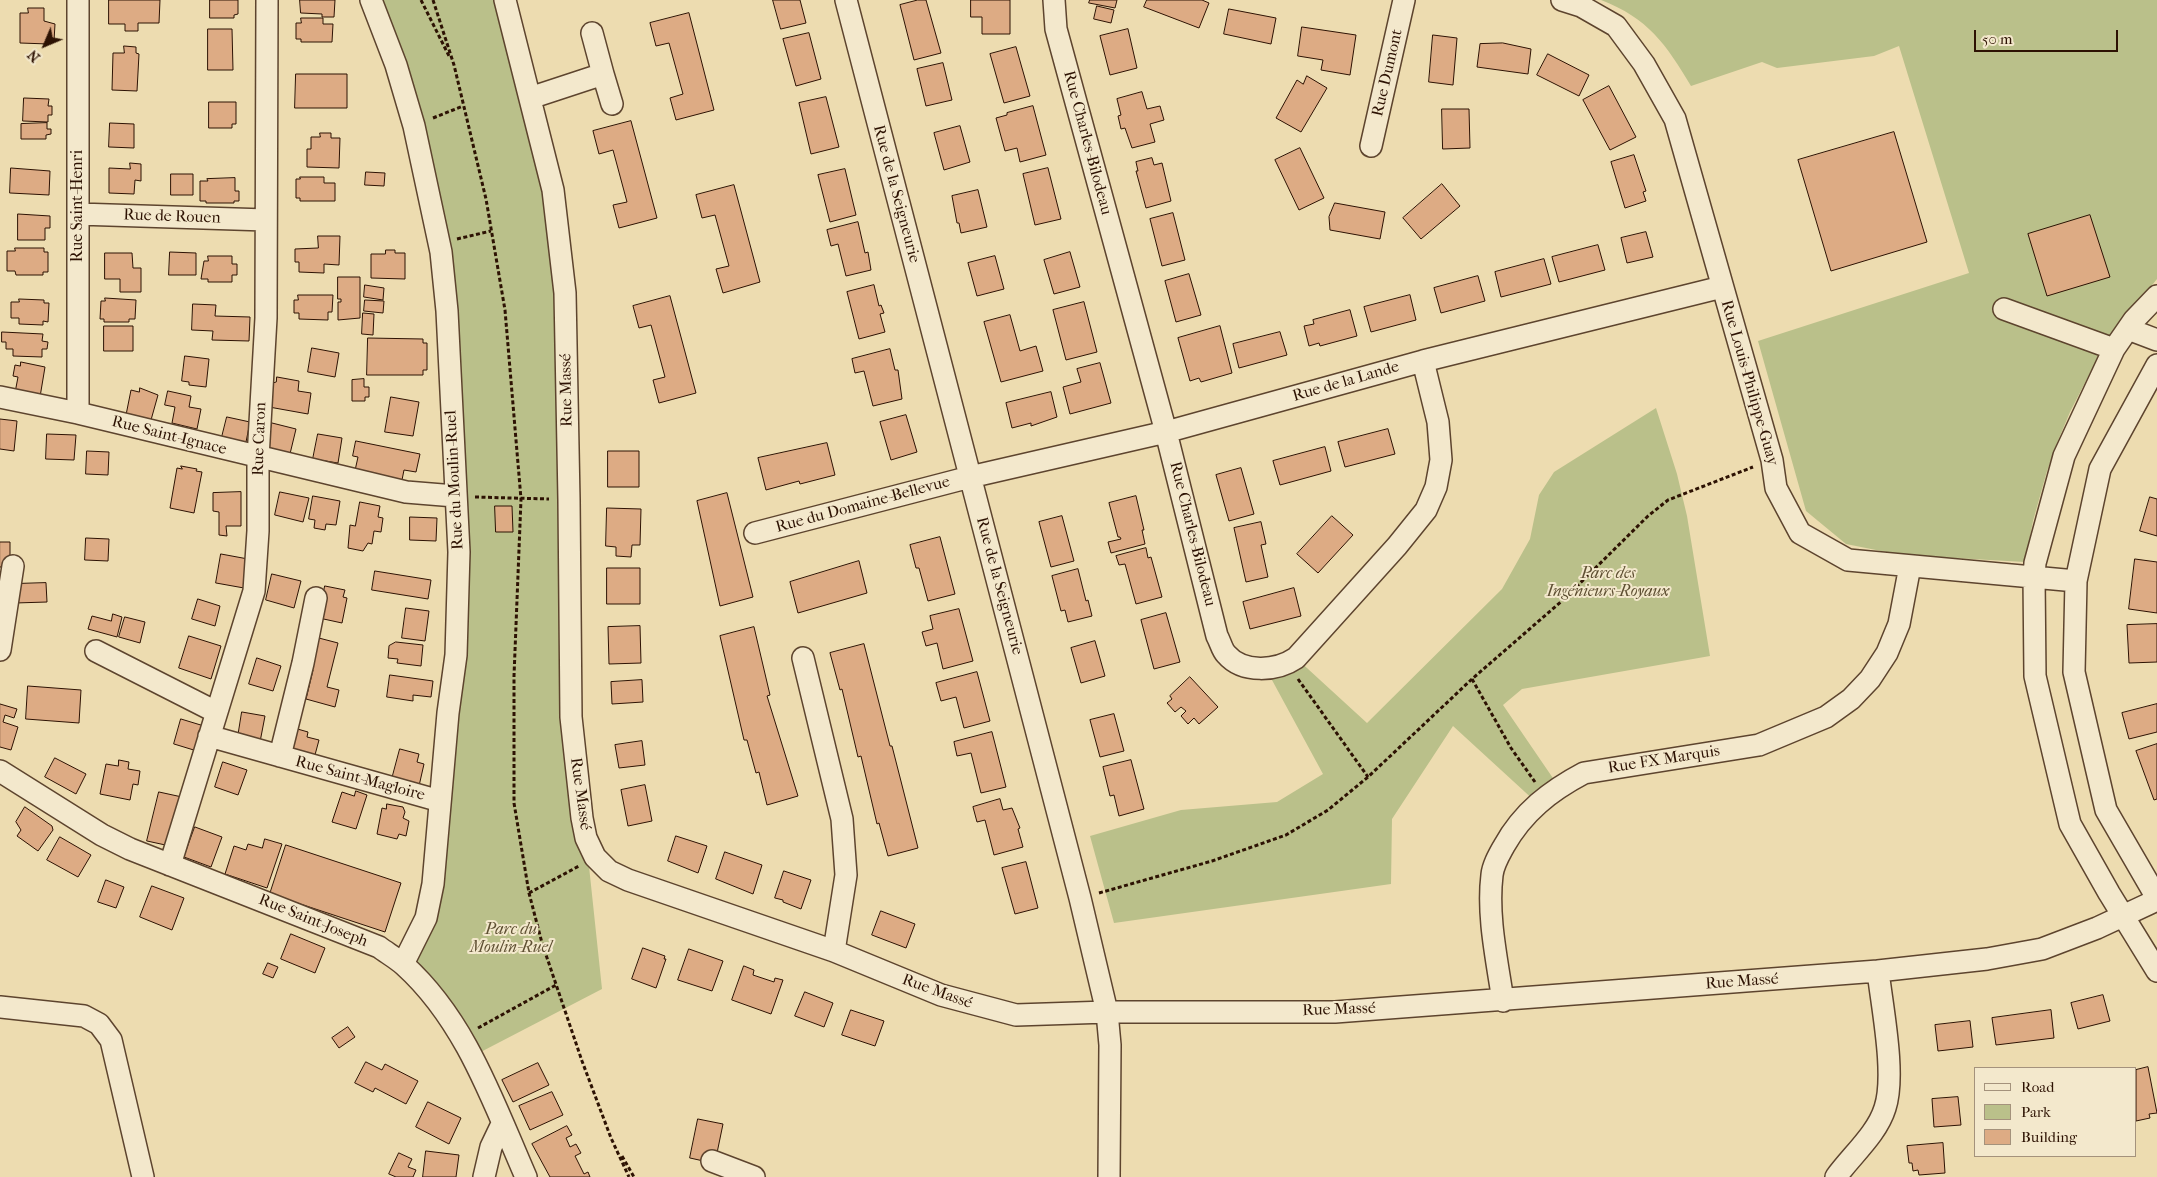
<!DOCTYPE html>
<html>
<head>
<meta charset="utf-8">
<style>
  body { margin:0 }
  #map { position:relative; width:2157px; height:1177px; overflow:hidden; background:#eddcb0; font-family:"IM FELL French Canon",serif }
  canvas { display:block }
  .legend { position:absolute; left:1974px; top:1067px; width:162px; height:90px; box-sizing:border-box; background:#f3e8cc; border:1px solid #a4927c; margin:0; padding:6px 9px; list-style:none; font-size:15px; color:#2d1203 }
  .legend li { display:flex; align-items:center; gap:10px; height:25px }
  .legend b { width:25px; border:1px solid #a4927c }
  .north { position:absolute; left:20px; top:20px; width:50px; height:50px; -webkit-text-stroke:4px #f3e8cc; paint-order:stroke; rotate:225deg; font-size:14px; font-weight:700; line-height:20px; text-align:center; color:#2d1203 }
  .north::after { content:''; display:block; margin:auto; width:18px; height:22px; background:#2d1203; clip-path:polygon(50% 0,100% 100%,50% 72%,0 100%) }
  .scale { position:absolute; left:1974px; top:30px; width:144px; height:22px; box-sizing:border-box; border:2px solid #2d1203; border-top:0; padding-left:6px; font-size:15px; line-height:18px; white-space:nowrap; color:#2d1203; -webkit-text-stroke:4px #f3e8cc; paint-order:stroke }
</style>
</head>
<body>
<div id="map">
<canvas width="2157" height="1177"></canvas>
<ul class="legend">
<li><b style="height:6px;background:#f3e8cc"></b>Road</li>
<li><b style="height:14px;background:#bac08a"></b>Park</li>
<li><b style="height:14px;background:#ddab84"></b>Building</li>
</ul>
<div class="north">N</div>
<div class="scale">50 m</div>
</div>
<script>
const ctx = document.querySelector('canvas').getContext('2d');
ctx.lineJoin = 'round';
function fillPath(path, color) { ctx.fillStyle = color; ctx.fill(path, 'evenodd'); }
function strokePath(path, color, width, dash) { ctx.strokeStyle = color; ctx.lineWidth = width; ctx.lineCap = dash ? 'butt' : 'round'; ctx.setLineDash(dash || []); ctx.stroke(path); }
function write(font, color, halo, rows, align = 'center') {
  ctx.font = font + ' "IM FELL French Canon",serif'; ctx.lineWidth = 4; ctx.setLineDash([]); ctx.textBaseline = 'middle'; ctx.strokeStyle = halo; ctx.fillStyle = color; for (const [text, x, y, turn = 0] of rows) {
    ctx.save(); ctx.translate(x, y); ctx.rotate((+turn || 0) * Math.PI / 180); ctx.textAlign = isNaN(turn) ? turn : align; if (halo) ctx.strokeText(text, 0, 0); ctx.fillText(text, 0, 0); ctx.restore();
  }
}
fillPath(new Path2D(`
  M371,0H505L553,190L586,838L602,989L473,1056L403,964L416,940L456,655L441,253Z
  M1601,0H2157V279L2118,327L2091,371L2070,412L2057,443L2047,471L2033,521L2025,562L1901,555L1846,544L1806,511L1758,341L1969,273L1899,46L1874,56L1777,68L1762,62L1691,86C1666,44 1648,18 1601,0Z
  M1656,408L1677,474L1687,516L1710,656L1522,689L1503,705L1559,787L1537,803L1453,726L1392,819L1391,884L1114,923L1090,836L1181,810L1277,802L1323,774L1266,669L1296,658L1367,723L1502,589L1530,539L1539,495L1554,472Z`), '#bac08a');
const building = new Path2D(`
  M109,0H160L159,23H138V31H125V24H109Z
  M210,0H238V14L234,15V18H210Z
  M300,0H335L334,17H322V14L301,13Z
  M773,0H800L806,23L781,29Z
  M918,0H926L941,53L914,60L900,5Z
  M971,0H1010V34H982V17H971Z
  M1090,0H1117L1115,8L1089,3Z
  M1147,0H1202L1209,3L1199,28L1144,7Z
  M1097,6L1114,10L1111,23L1094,19Z
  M28,8H44V21L55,24L54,41L49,40V44L20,43V13H28Z
  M1229,9L1276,18L1271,44L1224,34Z
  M689,13L714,110L676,120L670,98L683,94L669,43L656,46L650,23Z
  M301,18H323V24H333L332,42H301V39H296V23H301Z
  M1302,27L1356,35L1350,75L1321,70L1323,60L1298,56Z
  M208,29H232L233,70H208Z
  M1128,29L1137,68L1110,75L1100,36Z
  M809,33L821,79L796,86L783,39Z
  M1433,35L1457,38L1453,85L1429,82Z
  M1503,43L1531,49L1528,74L1477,67L1480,44Z
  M124,46L136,47V53L139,54L137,91L112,90L113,53H124Z
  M1016,47L1030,96L1004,103L990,54Z
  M1548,54L1589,75L1579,96L1537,75Z
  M943,63L952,100L926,106L917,69Z
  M296,74H347V108H295Z
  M1307,76L1327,88L1301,132L1276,118L1297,80L1303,84Z
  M1609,86L1636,137L1610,150L1583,100Z
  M1142,92L1147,109L1160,106L1164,120L1150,124L1155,142L1132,148L1125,128L1121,129L1118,116L1121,115L1117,99Z
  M826,97L839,147L811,154L799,103Z
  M24,98L49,99L48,106H52V115H48V122L23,121Z
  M209,102H236V124H232V128H209Z
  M1033,106L1046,155L1020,162L1017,148L1005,151L996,118L1007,115V113Z
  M1442,109H1469L1470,148L1443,149Z
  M631,121L657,218L619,228L613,205L627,202L613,150L599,154L593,131Z
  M47,123V129H51V134L46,135V139H21V124Z
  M110,123L134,124V148L109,147Z
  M960,126L970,162L944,170L934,133Z
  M1894,132L1927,242L1831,271L1798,160Z
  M320,133H331V138H340L339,168L307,167V149H311V137H320Z
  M1300,148L1324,198L1299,210L1275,160Z
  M1634,155L1646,191L1643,192L1646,201L1625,208L1611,162Z
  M1152,158L1154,165L1162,163L1171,201L1146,208L1136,171H1138L1136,162Z
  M130,163L141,164V181L135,180L134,194L109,193V168L130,169Z
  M11,168L50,171L49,195L10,193Z
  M1048,168L1061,219L1035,225L1023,174Z
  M845,169L856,215L830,222L818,175Z
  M366,172L385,173L384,186L365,185Z
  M171,174H193V195H171Z
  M300,177H324V183H335V201H300V198H296V179H300Z
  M235,178V191H239V201H234V203H206V201H200V181H208L207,179Z
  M1442,184L1460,206L1421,239L1403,218Z
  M734,185L760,282L723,293L716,269L729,266L715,215L702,218L696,195Z
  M978,190L987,227L961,233L959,223H957L952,196Z
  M1335,203L1385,212L1380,239L1330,230L1329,217Z
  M1173,213L1185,260L1162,266L1150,219Z
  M18,214L50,216V228H45V240H18Z
  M2090,215L2110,277L2047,296L2028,234Z
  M858,222L865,253L868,252L871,270L846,276L838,244L831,246L827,230Z
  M1646,232L1653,257L1627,263L1621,238Z
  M318,236H340L339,265L324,264V273L299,272V262H295V249L318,248Z
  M1598,245L1605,270L1559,282L1552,257Z
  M15,248H44V252H48V272H43V275H16L15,271H7V251H15Z
  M386,250H395V253H405V279L371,278V254H385Z
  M170,252L196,253V275H169Z
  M1070,252L1080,287L1054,294L1044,260Z
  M105,253H132L133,268H141V292H120V279H105Z
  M208,256H232V264H237V275H232V282H208V279H201L204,261H208Z
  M995,256L1004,289L977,296L968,263Z
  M1544,259L1551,284L1501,297L1495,272Z
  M1189,274L1201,315L1176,322L1165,281Z
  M1478,276L1485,301L1441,313L1434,288Z
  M338,277H360V318L338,320V302H341V299H338Z
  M365,285L384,288L383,300L364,297Z
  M874,285L879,306L881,305L884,313L880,314L885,332L859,339L847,292Z
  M298,295H333L332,312H328V320L299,319V313H294V300H298Z
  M1410,295L1416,320L1371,332L1364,307Z
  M670,296L696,393L659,403L653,380L665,377L651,325L639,328L633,306Z
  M105,298L136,300L135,319H129V322H104V319H100L101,301H105Z
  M19,299L44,300V303H49L48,322L43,321V325L19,324V318H11V302H19Z
  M365,300L384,301L383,313L364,311Z
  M1084,302L1097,352L1066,360L1053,310Z
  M193,304L216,305L215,316L250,317L249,341L212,340L213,331L192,330Z
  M1350,310L1357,336L1320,346L1319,343L1309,346L1304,326L1314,324L1313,320Z
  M363,313L374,314L373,335L362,334Z
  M1010,315L1020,351L1036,346L1043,371L1001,382L984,322Z
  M104,326H133V351H104Z
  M1220,326L1232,373L1201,382L1199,378L1190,381L1178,338Z
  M2,332L43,334L42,341L48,342L47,349H42V357L13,356V349H6V342H2Z
  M1280,332L1287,355L1239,368L1233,344Z
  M368,338L423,339V343H427V370H423V375H367Z
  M312,348L339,353L335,377L308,372Z
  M890,349L895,370H898L902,399L873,406L864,371L855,373L852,359Z
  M185,356L209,359L206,387L189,385V382L182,381Z
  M21,362L45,367L39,403L14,398L18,377L13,376L15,365L20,366Z
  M1100,363L1111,403L1070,414L1063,387L1081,382L1077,369Z
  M277,377L299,381L298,391L311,393L308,414L269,407L273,383L276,382Z
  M364,379V387H369V397H365V401H352V380Z
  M140,388L158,395L151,420L126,415L131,390L139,392Z
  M168,391L191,396L189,407L201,409L197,429L172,423L175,407L165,405Z
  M1051,392L1057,417L1031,426V423L1012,428L1006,403Z
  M391,397L419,402L413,436L385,432Z
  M906,415L917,452L891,460L880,422Z
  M227,417L250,422L245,447L221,441Z
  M0,419L17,421L14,451L0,449Z
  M272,423L296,429L289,458L266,452Z
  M1388,429L1395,454L1345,467L1338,442Z
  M47,434L76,435L74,460L46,459Z
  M318,434L342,438L338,463L313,459Z
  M356,441L420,454L416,472L404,470L401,485L354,475L358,457L353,456Z
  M827,443L835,475L800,484L799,481L766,490L758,458Z
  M1325,447L1331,471L1280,485L1273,461Z
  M87,451L109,452L108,475L86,474Z
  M608,451H639V487H608Z
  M181,466L197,469L196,471L202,472L194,513L170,508L177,468L182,469Z
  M1241,468L1254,514L1229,521L1216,475Z
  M241,492V526H226L227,536L219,535V512L213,511V493Z
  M280,492L309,498L303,522L275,515Z
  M727,493L753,597L720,606L697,501Z
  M313,496L340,501L336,525L326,524L325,530L314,528L315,520L309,519Z
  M1136,496L1144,530H1142L1145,544L1111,553L1108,542L1121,539L1120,537H1118L1109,503Z
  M2150,497L2157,499V536L2140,531Z
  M360,502L380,506L378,517L383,518L381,532L374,531L372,544L368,543L363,551L348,548L350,525L355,526Z
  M495,506H512L513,532H496Z
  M607,508L641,509L640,545H632L631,557L616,556V547L606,546Z
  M1062,516L1074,561L1051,567L1039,522Z
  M1332,516L1353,535L1318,573L1297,554Z
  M410,517L437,518L436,541L410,540Z
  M1261,522L1266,544L1261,545L1268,577L1246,582L1234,528Z
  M940,537L955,594L928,601L919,568H916L910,545Z
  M86,538L109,539L108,561L85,560Z
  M0,542H10V567H0Z
  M1146,548L1148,558L1151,557L1162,597L1136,604L1125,564L1119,565L1116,556Z
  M221,554L248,559L244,588L216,583Z
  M2135,559L2157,562V613L2129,609Z
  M859,561L867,593L798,613L790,582Z
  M607,568H640V604H607Z
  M1078,569L1086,601L1088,600L1092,616L1068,622L1065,610L1061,611L1052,576Z
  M375,571L431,580L428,599L372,590Z
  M272,574L301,581L294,608L266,600Z
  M46,583L47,602L15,603L14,584Z
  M325,586L345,590L343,597L347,598L342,623L319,618Z
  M1294,588L1301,616L1250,629L1243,602Z
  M198,599L220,606L215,626L192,619Z
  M406,608L429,611L425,641L402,638Z
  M959,609L973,661L943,669L937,643L926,646L922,632L933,629L930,616Z
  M1166,613L1180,662L1154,669L1141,620Z
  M113,614L122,617L117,637L88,629L92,616L111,621Z
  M125,617L145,622L140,643L119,637Z
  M2157,624V662L2129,663L2127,625Z
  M640,626L641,663L609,664L608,627Z
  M754,627L770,695L767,696L798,796L767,805L759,772L756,773L747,740H744L720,636Z
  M189,636L221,646L211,679L179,668Z
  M315,637L338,643L327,687L339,690L335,707L306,699L313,670L308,666Z
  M1095,641L1105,676L1081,683L1071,648Z
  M396,642L423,645L421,666L397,663L398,659L388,658L389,646Z
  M864,644L890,746H892L918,848L888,856L879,823L877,824L861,756L858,757L842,689L840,690L830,653Z
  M257,658L281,666L273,691L249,684Z
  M977,672L990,721L964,728L956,697L941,701L936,683Z
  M390,675L433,681L431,697L413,695V701L387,697Z
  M1190,677L1218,707L1199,724L1194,718L1188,724L1181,716L1186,711L1181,707L1175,712L1167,703L1172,699L1170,696Z
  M642,680L643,702L612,704L611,682Z
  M28,686L81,690L79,723L26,719Z
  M0,704L17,709L14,718L5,715L3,722L18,727L11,750L0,747Z
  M2157,704V732L2129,739L2122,713Z
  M242,712L265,716L260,742L238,737Z
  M1114,714L1124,751L1100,757L1090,720Z
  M181,719L204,726L197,751L174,744Z
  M294,728L308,732L307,737L319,740L312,766L286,758Z
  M992,732L1006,787L981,793L971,753L957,756L954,742Z
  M642,741L645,765L619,768L615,745Z
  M2157,744V799L2154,800L2136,751Z
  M400,749L419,754L417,762L424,764L419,786L392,779Z
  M55,758L86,774L76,794L45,777Z
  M119,760L129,762L128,769L140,771L138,785L133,784L130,800L100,794L106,764L118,766Z
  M1131,760L1144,809L1119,816L1114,795L1110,796L1103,767Z
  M223,762L247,770L238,795L215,787Z
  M645,785L652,821L628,826L621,790Z
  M356,791L367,795L356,829L332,822L342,792L354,796Z
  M159,792L182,797L170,846L147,841Z
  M1000,799L1003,810L1012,808L1020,828L1018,829L1023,847L994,855L985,820L977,822L973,807Z
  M387,804L403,807L405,812L403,818L409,821L406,836L399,834L397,839L377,834L382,808L386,809Z
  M25,807L52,826L53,830L38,851L17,836L21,830L16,822Z
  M195,827L222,837L211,867L184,857Z
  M676,836L707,846L698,873L668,861Z
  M60,837L91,855L78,877L47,860Z
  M265,839L282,844L267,888L225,874L234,846L246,850L248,844L262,848Z
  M286,845L401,883L385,932L270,894Z
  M725,852L762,865L753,894L716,879Z
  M1026,862L1038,908L1015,914L1002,868Z
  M784,871L811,880L801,909L783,902V900L775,898Z
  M106,880L124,887L116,908L98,902Z
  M152,886L184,898L172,930L140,917Z
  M881,911L915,924L906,948L872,935Z
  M291,934L325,948L315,973L281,959Z
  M643,948L665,956L664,959H666L656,988L632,979Z
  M689,949L723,961L712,991L678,980Z
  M268,963L278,967L273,978L263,974Z
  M744,966L754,970L753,975L774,982L775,978L783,980L771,1014L732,1000Z
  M805,992L833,1003L824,1027L795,1016Z
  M2103,995L2110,1021L2078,1029L2071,1003Z
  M851,1010L884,1021L875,1046L842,1035Z
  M2051,1010L2054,1038L1996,1045L1992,1018Z
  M1970,1021L1973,1047L1938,1051L1935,1025Z
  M348,1027L355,1037L339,1048L332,1038Z
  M366,1062L382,1070L385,1064L418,1081L406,1104L375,1088L373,1092L355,1083Z
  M538,1063L549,1085L513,1102L502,1080Z
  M2148,1067L2157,1113L2149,1114L2150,1118L2136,1121V1070Z
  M552,1092L563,1115L530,1130L519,1106Z
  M1958,1097L1961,1125L1934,1127L1932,1099Z
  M428,1102L461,1118L449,1144L416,1127Z
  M698,1119L723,1124L717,1153L708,1162L690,1158Z
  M567,1126L572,1135L566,1138L570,1147L576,1144L581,1153L575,1156L584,1174L588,1172L590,1177H550L532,1144Z
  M1943,1143L1945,1173L1919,1175L1918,1170L1913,1171L1912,1163H1909L1907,1146Z
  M426,1151L459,1155L456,1177H423Z
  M399,1153L412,1159L408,1167L416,1170L413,1177H396L389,1174Z`);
fillPath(building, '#ddab84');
strokePath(building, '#2d1203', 1);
const minor = new Path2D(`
  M78,0V413
  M371,0L396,65L414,126L441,252L447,311L459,552L456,655L448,713L433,884L426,918L403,964
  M505,0L553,190L565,293L569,500L571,717L582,818L586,838L595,857L609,871L628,880L834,951L941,995L1016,1015L1107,1012H1335L1878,971L1987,959L2042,949L2097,928L2157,900
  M846,0L1080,898L1107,1012L1110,1045L1109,1177
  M1054,0L1056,29L1166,432L1217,636C1220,641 1222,650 1226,654C1243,674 1277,671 1296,658L1397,546L1426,510L1436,487L1441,460L1438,422L1423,361
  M1562,0L1581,6L1616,26L1644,64L1675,119L1772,460L1776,488L1800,533L1848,560L2076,581
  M592,33L603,74
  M530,98L603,74L612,104
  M1371,146L1404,0
  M78,214L266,220
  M2157,296L2134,320L2114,349L2064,456L2035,563L2034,577L2035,676L2070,824L2109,893L2157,971
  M2004,309L2114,349
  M2128,329L2157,340
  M2157,365L2100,469L2076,581L2074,672L2106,810L2157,898
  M0,397L78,413L406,492L455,496
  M755,533L970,477L1166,432L1423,361L1722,287
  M0,650L13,566
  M96,651L216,712
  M803,658L842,819L846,875L834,951
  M209,736L440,801
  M280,756L303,663L316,598
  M0,771L102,835L130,849L379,947C387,953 396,958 404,965C466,1021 493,1102 526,1177
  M170,865L254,591L258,531V458L266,318L267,0
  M1503,1001C1497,960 1487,916 1492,875C1493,865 1499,855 1504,846C1523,812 1550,791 1584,773L1759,745L1826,717L1851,699L1870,679L1887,653L1899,624L1910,566
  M0,1007L84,1016L99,1024L111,1040L143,1177
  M712,1161L754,1177
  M484,1177L491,1147L502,1124
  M1836,1177C1852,1155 1877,1134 1885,1108C1896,1075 1882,1007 1878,971`);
strokePath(minor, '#5d442e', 24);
strokePath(new Path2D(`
  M421,0L449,56
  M433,0L454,65L486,199L505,310L521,499L514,676V803L529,893L542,943L582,1061L611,1138L629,1177
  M433,118L463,106
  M457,239L491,231
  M475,497L549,499
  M1298,679L1368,777
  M1472,679L1511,748L1535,782
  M529,893L579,866
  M1099,893L1212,861L1286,835L1328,810L1368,777L1472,679L1563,600L1648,516L1668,500L1753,467
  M478,1028L556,985
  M622,1156L634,1177`), '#2d1203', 3, [4, 2.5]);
strokePath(minor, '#f3e8cc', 21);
write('16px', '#2d1203', '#f3e8cc', [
  ["Rue Dumont",1388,73,-77],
  ["Rue Charles-Bilodeau",1087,143,75],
  ["Rue de la Seigneurie",896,194,75],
  ["Rue Saint-Henri",78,206,-90],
  ["Rue de Rouen",172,217,2],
  ["Rue de la Lande",1346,382,-16],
  ["Rue Louis-Philippe-Guay",1749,383,74],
  ["Rue Massé",567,390,-91],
  ["Rue Saint-Ignace",169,436,14],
  ["Rue Caron",260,439,-88],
  ["Rue du Moulin-Ruel",455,480,-93],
  ["Rue du Domaine-Bellevue",863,505,-15],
  ["Rue Charles-Bilodeau",1192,534,76],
  ["Rue de la Seigneurie",999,586,75],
  ["Rue FX Marquis",1664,760,-9],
  ["Rue Saint-Magloire",360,779,15],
  ["Rue Massé",580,794,82],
  ["Rue Saint-Joseph",313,921,22],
  ["Rue Massé",1742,982,-4],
  ["Rue Massé",937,992,20],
  ["Rue Massé",1339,1010,-2]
]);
write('italic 16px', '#5e4f32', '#f3e8cc', [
  ["Parc des",1608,574],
  ["Ingénieurs-Royaux",1608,592],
  ["Parc du",511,930],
  ["Moulin-Ruel",511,948]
]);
</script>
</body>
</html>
